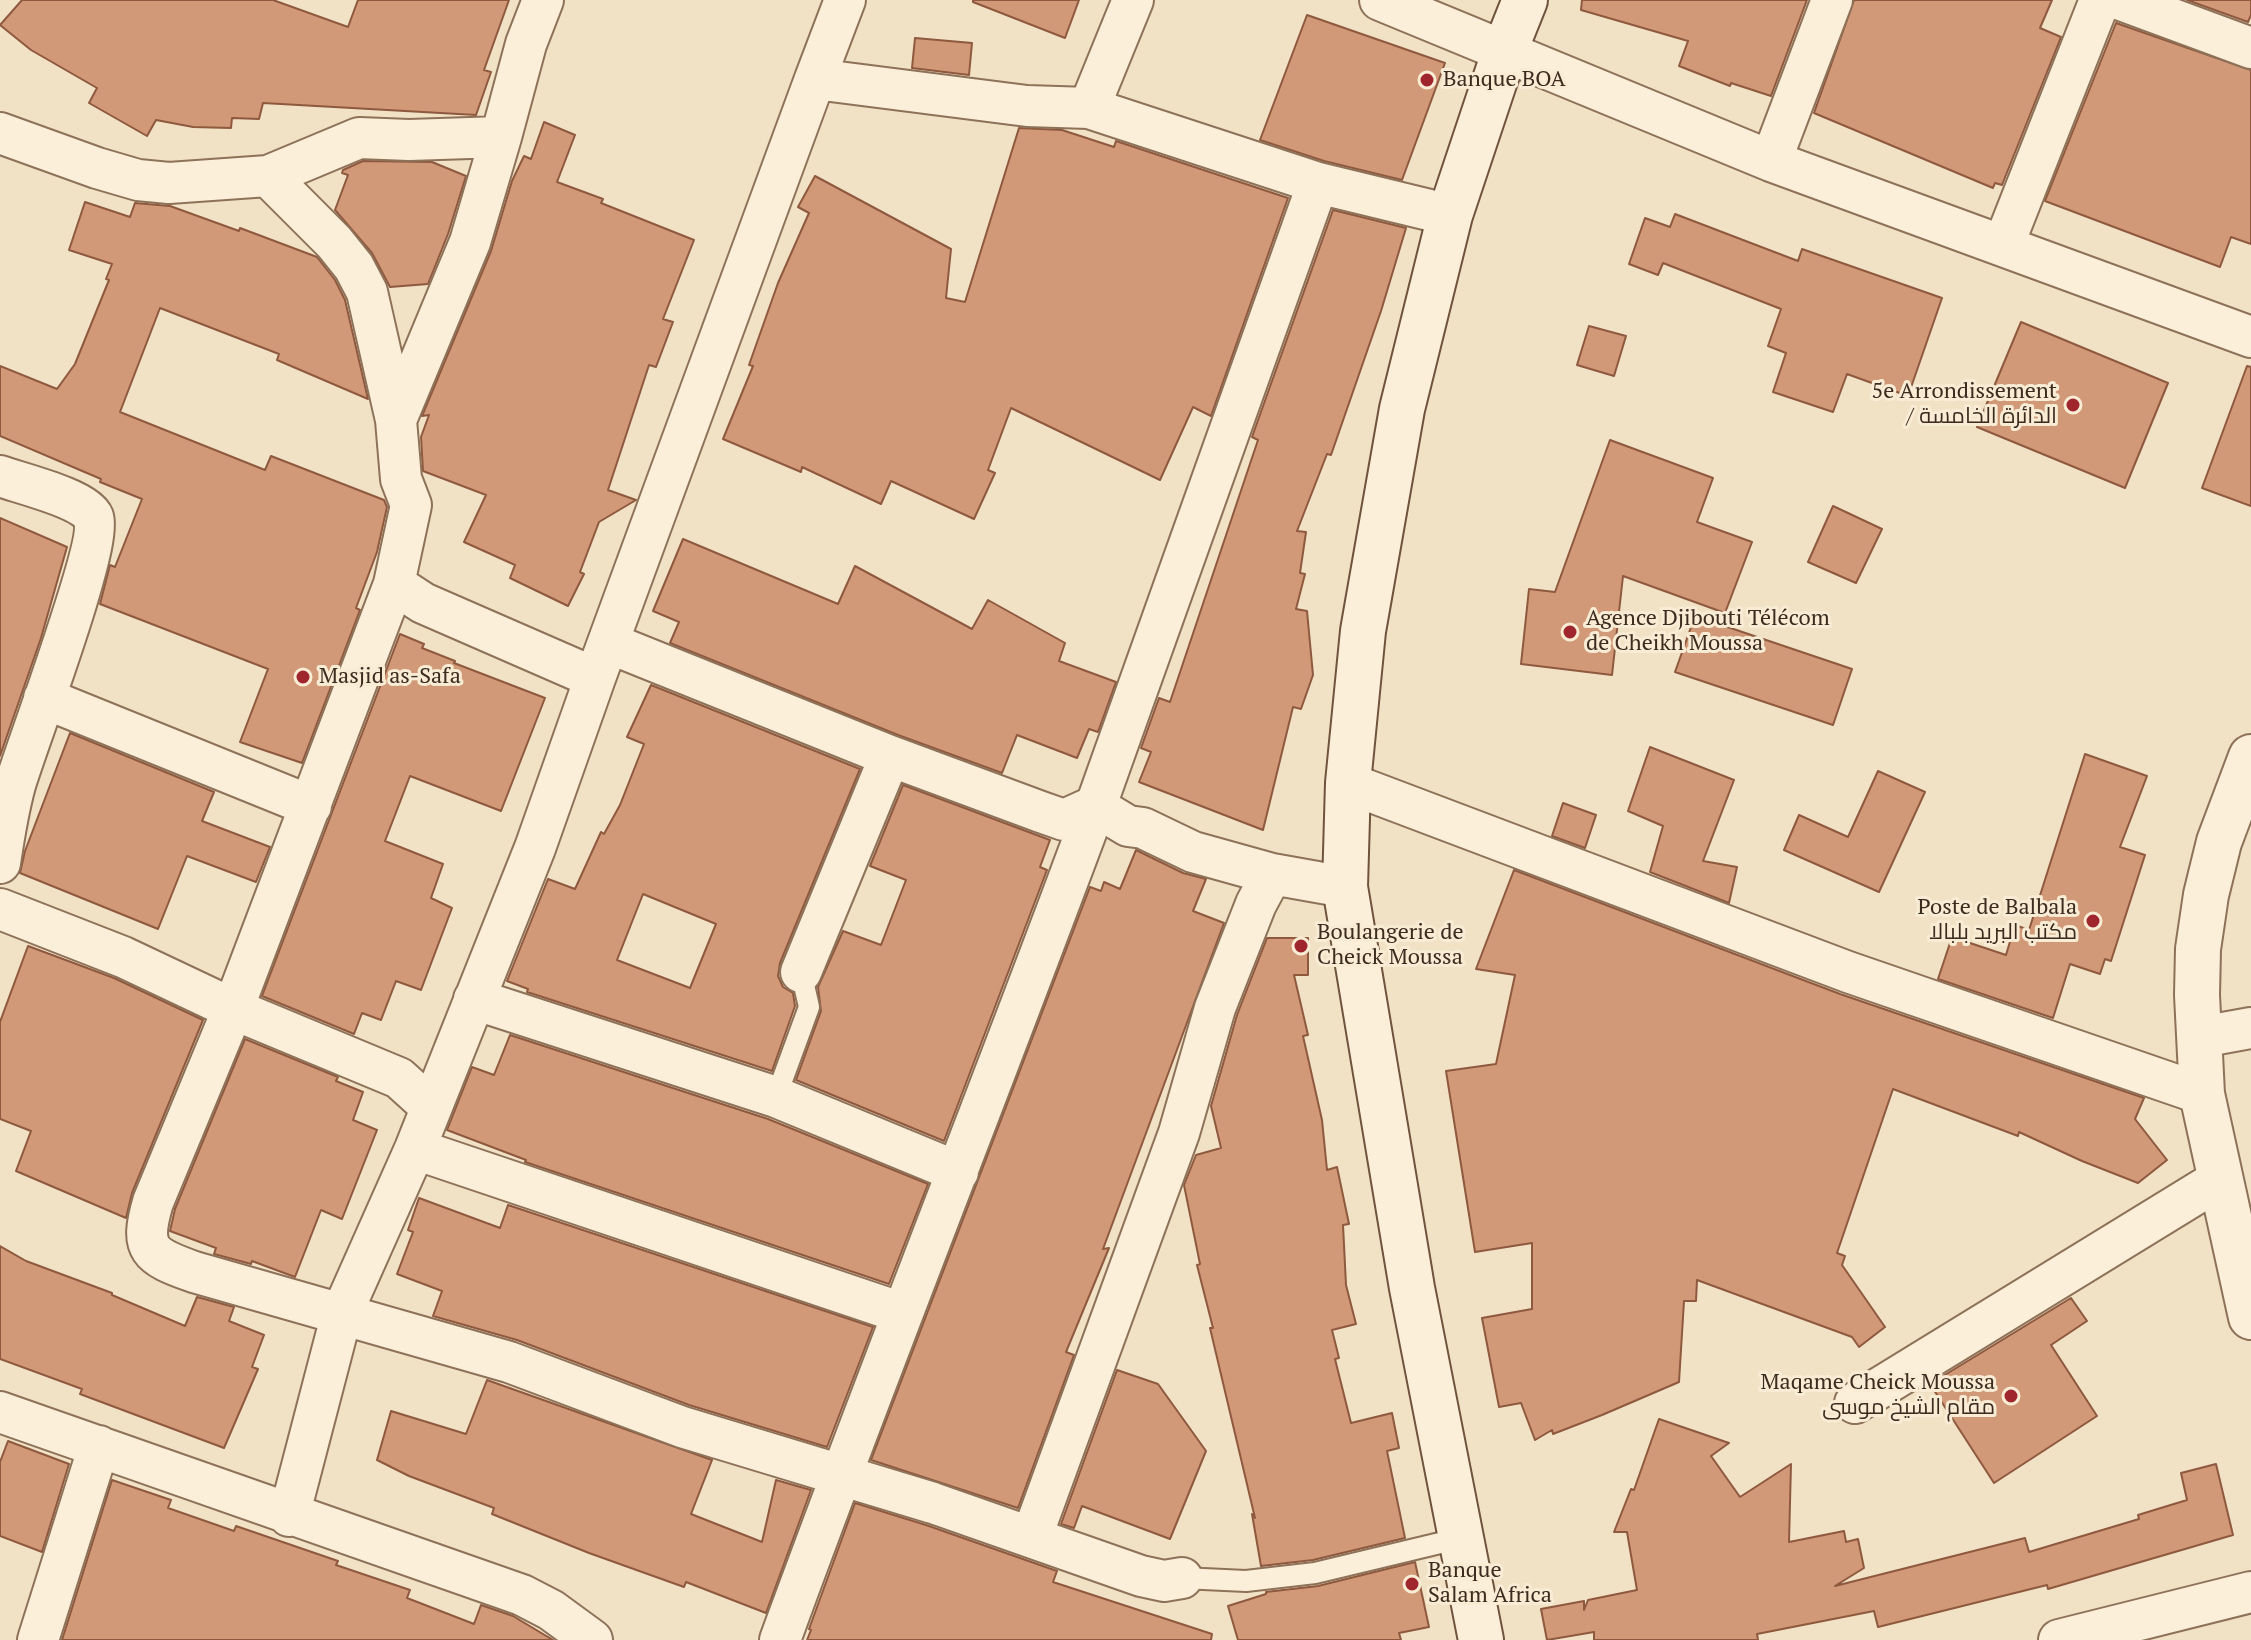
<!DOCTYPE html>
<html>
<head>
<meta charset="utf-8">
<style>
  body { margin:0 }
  canvas { display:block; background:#f1e1c5 }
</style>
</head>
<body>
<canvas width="2251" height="1640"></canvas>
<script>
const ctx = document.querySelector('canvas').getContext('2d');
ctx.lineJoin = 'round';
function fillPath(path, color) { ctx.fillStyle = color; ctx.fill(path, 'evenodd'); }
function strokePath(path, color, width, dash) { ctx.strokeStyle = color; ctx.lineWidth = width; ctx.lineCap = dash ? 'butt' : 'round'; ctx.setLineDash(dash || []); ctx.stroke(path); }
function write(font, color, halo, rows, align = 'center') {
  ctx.font = font + ' "PT Serif",Cairo,serif'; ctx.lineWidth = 6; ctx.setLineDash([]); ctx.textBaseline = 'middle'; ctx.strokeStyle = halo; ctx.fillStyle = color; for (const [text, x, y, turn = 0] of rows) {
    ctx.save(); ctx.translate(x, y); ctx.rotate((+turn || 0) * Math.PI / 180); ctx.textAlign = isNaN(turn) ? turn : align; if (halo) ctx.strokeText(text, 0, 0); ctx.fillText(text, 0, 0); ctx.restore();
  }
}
const building = new Path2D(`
  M22,0H273L348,27L358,0H509L484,70L491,72L476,115L263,103L259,119L232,118L231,128L193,127L156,120L147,136L89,103L97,88L31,50L0,25Z
  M973,0H1079L1065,38L973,2Z
  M1582,0H1807L1771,96L1731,83L1730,86L1679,66L1688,41L1581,10Z
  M1854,0H2052L2040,28L2061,37L2002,185L1995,183L1993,188L1814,113Z
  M2187,0H2251V15L2248,22Z
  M1307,15L1445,63L1402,180L1324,161L1260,140Z
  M2116,23L2251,70V244L2231,237L2220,267L2045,201Z
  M915,38L972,43L969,75L912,68Z
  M544,122L575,135L557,182L603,199L601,203L694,240L663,319L673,322L656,367L649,365L608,490L636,500L599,522L580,572L584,574L568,606L510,578L515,565L464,542L486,495L423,471L421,437L429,415L422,416L491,251L512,181L524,156L531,159Z
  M1019,128L1062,130L1114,147L1116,141L1288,198L1211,416L1193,407L1160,480L1011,408L988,470L995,473L974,519L891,481L881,504L802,467L801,472L723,439L753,366L749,365L778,283L809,213L798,207L815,176L951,249L946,298L965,302Z
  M363,161L432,162L466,176L448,234L428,284L390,287L372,253L335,210L348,175L342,173L343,170Z
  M85,202L130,217L135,203L170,206L239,231L240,228L317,257L335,280L345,300L368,399L277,360L279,354L160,308L120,412L265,470L271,456L384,500L387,507L377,552L356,608L360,610L302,763L240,742L268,669L100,604L110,565L115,567L142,499L100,482L101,479L0,436V366L57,389L75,364L109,280L106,279L112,264L69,250Z
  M1333,210L1406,228L1381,311L1331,455L1327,454L1297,531L1306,532L1300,573L1305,574L1296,609L1307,611L1313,675L1301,709L1293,707L1263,830L1139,782L1151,752L1141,748L1159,698L1170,702L1258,440L1252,437Z
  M1675,214L1798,261L1802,249L1942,298L1908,396L1847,374L1833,412L1773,392L1786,353L1768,346L1781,309L1663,263L1658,275L1629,264L1645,218L1670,227Z
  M2021,322L2168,383L2125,488L1977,427Z
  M1589,326L1626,336L1614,376L1577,365Z
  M2247,366L2251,367V506L2202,488Z
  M1610,440L1713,478L1697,522L1752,542L1725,613L1623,576L1612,675L1521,664L1529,589L1555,592Z
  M1833,506L1882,529L1856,583L1808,562Z
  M0,518L67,547L41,638L0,756Z
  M683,539L838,604L855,566L972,629L988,600L1065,643L1059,661L1116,682L1098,732L1089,729L1077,758L1017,735L1002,773L898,735L670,643L679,622L653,611Z
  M1695,616L1852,669L1833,725L1675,672Z
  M400,634L424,644L422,648L455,661L454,663L545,698L501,811L410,776L385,841L443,864L431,898L452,908L421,990L396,981L381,1020L362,1013L354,1034L262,996Z
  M651,685L860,769L780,963L778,976L783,987L793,993L795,1006L772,1071L527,992L528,989L507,981L548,879L575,889L601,832L604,834L620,805L644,744L627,737ZM643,894L716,924L690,988L617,960Z
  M70,733L214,792L202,821L270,847L256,882L187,856L158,929L20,873L25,851Z
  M1650,747L1734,780L1703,861L1737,867L1729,903L1650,872L1663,826L1628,811Z
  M2085,754L2147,776L2120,847L2145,855L2111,961L2105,959L2100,974L2070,964L2053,1018L1938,979L1952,937L2006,955L2015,925L2029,930Z
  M1878,771L1925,792L1879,892L1784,850L1799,815L1848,837Z
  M903,785L1050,840L1040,867L1047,870L944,1141L796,1080L821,1011L818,987L843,931L881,945L906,880L870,866Z
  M1563,803L1596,815L1585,848L1552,836Z
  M1136,850L1183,873L1206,879L1193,911L1224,923L1103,1249L1109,1248L1066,1352L1074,1355L1018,1508L871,1460L1090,887L1101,891L1104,882L1120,889Z
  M1514,870L1840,994L2144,1098L2135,1119L2167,1160L2138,1183L2082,1161L2019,1132L2018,1136L1893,1089L1837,1253L1845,1256L1842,1265L1885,1327L1859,1347L1852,1337L1697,1280L1696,1301H1684L1679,1382L1602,1415L1553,1434L1552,1430L1535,1440L1521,1403L1499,1407L1482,1318L1532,1309V1243L1475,1252L1446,1071L1496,1064L1515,975L1476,969Z
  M1267,938H1308V975H1294L1308,1035L1303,1036L1322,1120L1327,1170L1337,1167L1349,1224L1343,1225L1346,1285L1356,1324L1332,1330L1339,1358L1335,1359L1351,1423L1392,1413L1399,1448L1387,1451L1405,1538L1313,1560L1261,1566L1252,1514L1255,1518L1210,1328H1213L1197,1265L1200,1264L1184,1185L1196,1155L1221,1148L1211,1106L1237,1015Z
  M28,946L114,978L203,1020L132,1193L126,1218L16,1171L31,1131L0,1119V1022Z
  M510,1035L768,1119L928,1184L889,1284L525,1162L526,1160L447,1130L472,1067L494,1075Z
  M245,1039L338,1077L336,1081L363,1092L353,1120L377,1130L342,1219L321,1210L295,1277L252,1261L251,1264L214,1254L216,1248L170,1231L175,1209Z
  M419,1198L500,1228L508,1205L873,1327L827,1447L689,1405L517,1340L433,1316L442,1291L397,1274L413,1232L408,1230Z
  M0,1246L26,1261L112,1293V1295L185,1326L197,1297L234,1307L229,1321L264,1335L252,1367L258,1369L224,1448L80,1394L82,1389L0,1359Z
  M2071,1298L2087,1321L2051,1345L2097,1416L1994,1483L1930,1384Z
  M1117,1370L1158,1384L1206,1451L1170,1539L1082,1506L1074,1528L1061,1524Z
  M487,1380L712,1460L691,1514L762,1542L776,1480L811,1490L766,1613L686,1582L684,1587L589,1553L492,1514L494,1508L409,1476L377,1460L391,1411L466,1434Z
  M1659,1419L1729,1443L1711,1456L1740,1497L1791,1464L1789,1542L1844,1531L1846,1542L1858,1539L1864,1568L1835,1586L2025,1538L2029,1552L2139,1519L2138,1515L2187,1500L2181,1473L2216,1464L2233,1535L2048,1589L2047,1585L1878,1627L1874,1611L1757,1634L1758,1640H1594V1632L1547,1640L1541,1609L1584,1601V1610L1588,1600L1637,1590L1627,1532H1614L1631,1489L1634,1490Z
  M8,1441L69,1464L42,1552L0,1536V1462Z
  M112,1480L171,1500L168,1508L234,1531L236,1526L338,1561L336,1565L410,1590L407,1598L474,1624L481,1605L513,1616L553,1640H62Z
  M855,1503L926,1525L1057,1571L1053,1582L1212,1634L1211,1640H807L811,1630L809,1629Z
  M1415,1562L1429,1627L1399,1633L1401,1640H1238L1228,1606L1266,1594V1592L1318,1586Z`);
fillPath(building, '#d19978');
strokePath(building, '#8e593e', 2);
const service = new Path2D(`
  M776,1097L809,1007L801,972
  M1182,1578L1246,1581L1315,1573L1461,1538`);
const minor = new Path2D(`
  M1380,0L1771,161L2251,337
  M2121,0L2251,48
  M815,79L845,0
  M0,133L97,168L138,180L169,183L268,176L359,138L409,140L501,137L526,44L543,0
  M1771,161L1832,0
  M268,176L334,242L354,267L367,292L396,420L401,479L411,505L394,584L423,603L595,678
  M1318,183L1450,215
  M2003,246L2100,0
  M396,420L470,242L501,137
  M0,476C19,483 86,499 93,517C104,543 27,744 15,785C8,811 4,836 0,863
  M394,584L233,1009L153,1202C139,1250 149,1256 194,1272L509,1362L682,1427L933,1503L1141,1576L1164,1581L1182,1578
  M609,643L890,756L1041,812L1064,820L1095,806L1128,826L1143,828L1193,852L1272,874
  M44,698L311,806
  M1348,783L1848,972L2202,1094
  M0,909L123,957L233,1009L399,1078L431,1107
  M801,972L890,756
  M474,999L776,1097L958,1172
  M2201,1037L2251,1028
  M415,1149L902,1313
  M1855,1403L2220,1179
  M0,1412L522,1595L551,1610L592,1640
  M289,1516L342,1313L415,1149L535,848L595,678L815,79L1027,106L1089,108L1133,0
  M1032,1536L1179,1133L1215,1008L1256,904L1272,874L1345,887
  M38,1640L99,1446
  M780,1640C882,1361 992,1086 1095,808C1171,600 1244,391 1318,183L1089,108
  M2059,1640L2251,1592`);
const tertiary = new Path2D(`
  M2251,757L2219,842L2206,895L2198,949L2197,995L2202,1094L2251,1317`);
const secondary = new Path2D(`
  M1481,1640L1412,1288L1345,887L1348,783L1363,631L1402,409L1450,215L1505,50L1525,0`);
strokePath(service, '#8d7259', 24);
strokePath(minor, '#8d7259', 44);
strokePath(tertiary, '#8d7259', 48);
strokePath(secondary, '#6f533d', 48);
strokePath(service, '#fbefd9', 20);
strokePath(minor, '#fbefd9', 40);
strokePath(tertiary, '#fbefd9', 44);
strokePath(secondary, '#fbefd9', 44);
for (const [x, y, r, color] of [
  [1427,80,8,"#a0262d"],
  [2073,405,8,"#a0262d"],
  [1570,632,8,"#a0262d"],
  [303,677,8,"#a0262d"],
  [2093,921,8,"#a0262d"],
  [1301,946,8,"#a0262d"],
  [2011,1396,8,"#a0262d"],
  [1412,1584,8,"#a0262d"]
]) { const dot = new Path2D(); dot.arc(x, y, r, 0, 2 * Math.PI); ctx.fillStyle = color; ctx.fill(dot); strokePath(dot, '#f8ecd5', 3); }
write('22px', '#3c2b1e', '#f8ecd5', [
  ["Banque BOA",1443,80],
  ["5e Arrondissement",2057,392,"right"],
  ["/ الدائرة الخامسة",2057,417,"right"],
  ["Agence Djibouti Télécom",1586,619],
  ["de Cheikh Moussa",1586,644],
  ["Masjid as-Safa",319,677],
  ["Poste de Balbala",2077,908,"right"],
  ["مكتب البريد بلبالا",2077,933,"right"],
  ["Boulangerie de",1317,933],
  ["Cheick Moussa",1317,958],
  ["Maqame Cheick Moussa",1995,1383,"right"],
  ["مقام الشيخ موسى",1995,1408,"right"],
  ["Banque",1428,1571],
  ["Salam Africa",1428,1596]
], 'left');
</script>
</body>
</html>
